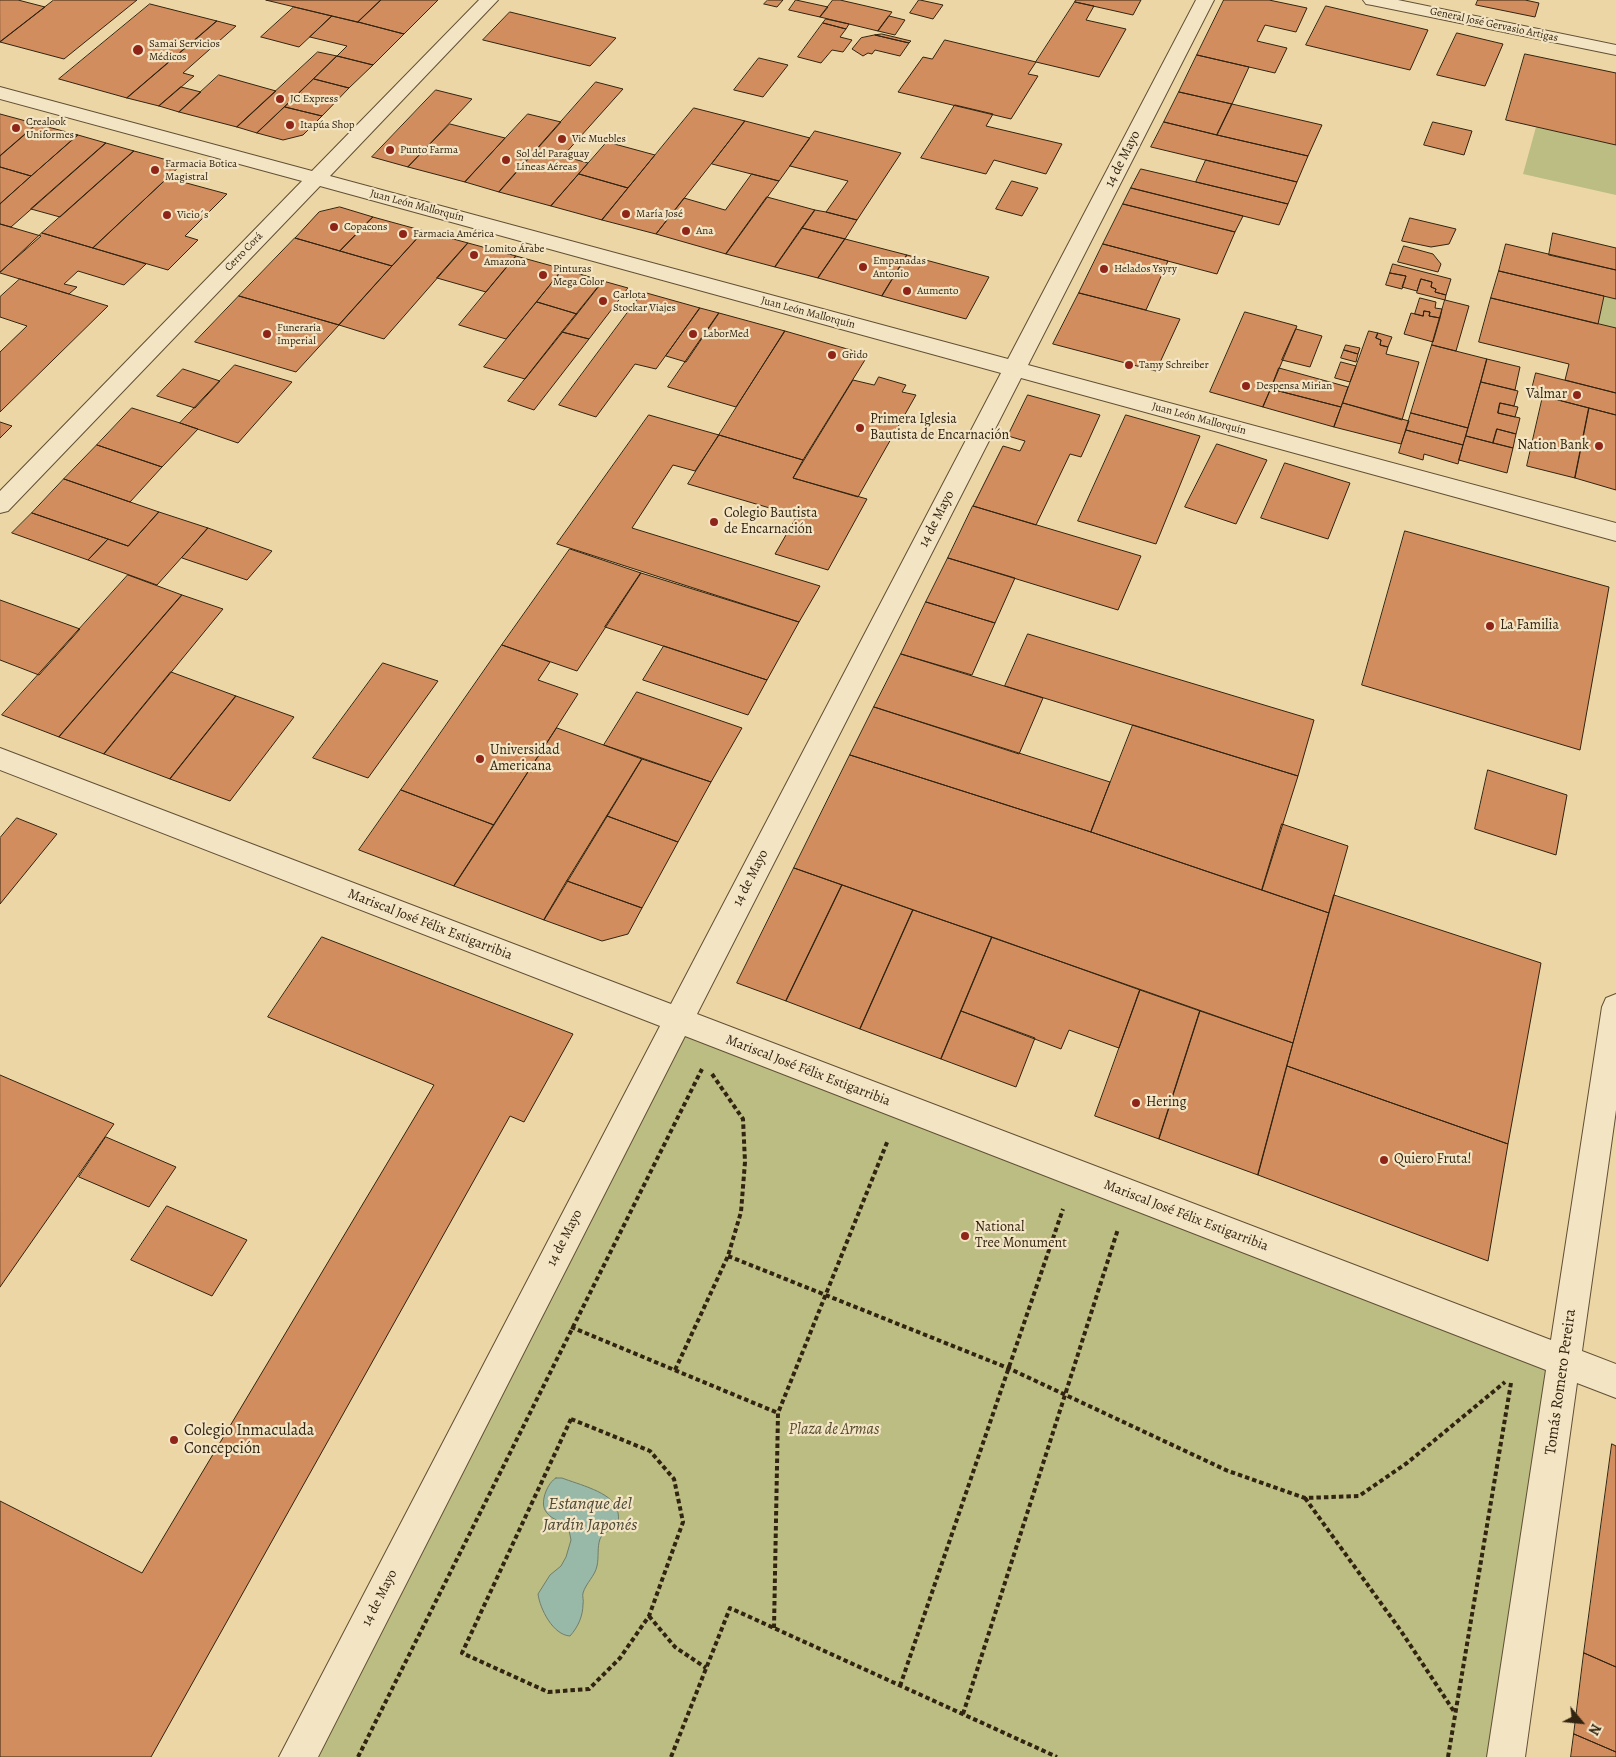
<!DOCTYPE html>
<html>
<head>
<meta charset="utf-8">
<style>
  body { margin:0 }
  #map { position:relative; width:1616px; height:1757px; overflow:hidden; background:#edd6a5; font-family:Alegreya,serif }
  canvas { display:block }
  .north { position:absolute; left:1556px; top:1697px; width:50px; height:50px; -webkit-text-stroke:4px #f3e4c4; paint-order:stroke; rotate:118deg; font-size:14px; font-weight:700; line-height:20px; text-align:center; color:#322410 }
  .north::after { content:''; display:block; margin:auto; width:18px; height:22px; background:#322410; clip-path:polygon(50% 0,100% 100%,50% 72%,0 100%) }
</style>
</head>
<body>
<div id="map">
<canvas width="1616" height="1757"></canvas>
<div class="north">N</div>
</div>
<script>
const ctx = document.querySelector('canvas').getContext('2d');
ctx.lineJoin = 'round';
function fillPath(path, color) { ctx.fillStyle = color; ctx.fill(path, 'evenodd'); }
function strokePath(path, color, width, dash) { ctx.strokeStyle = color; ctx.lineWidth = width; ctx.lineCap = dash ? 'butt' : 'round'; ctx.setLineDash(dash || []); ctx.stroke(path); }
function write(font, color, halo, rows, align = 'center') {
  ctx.font = font + ' Alegreya,serif'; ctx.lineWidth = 4.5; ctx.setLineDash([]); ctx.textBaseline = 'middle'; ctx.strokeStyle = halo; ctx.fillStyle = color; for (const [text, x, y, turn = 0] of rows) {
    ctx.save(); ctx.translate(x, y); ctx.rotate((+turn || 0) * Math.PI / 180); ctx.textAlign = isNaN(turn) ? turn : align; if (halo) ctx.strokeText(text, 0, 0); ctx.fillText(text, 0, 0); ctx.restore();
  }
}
fillPath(new Path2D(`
  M1536,127L1616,145V195L1523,174Z
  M1604,296L1616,299V328L1598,324Z
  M678,1021L1564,1361L1506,1757H298Z`), '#bcbd83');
const water = new Path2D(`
  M556,1478H562C577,1484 612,1492 617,1509C624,1531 605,1527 600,1539C597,1547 599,1557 597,1566C595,1576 586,1583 583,1593C582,1596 584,1601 583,1604C583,1616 578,1627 570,1636C553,1635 540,1609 538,1594L550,1575L561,1566L566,1557L571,1540L568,1525C560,1522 549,1518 545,1510C540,1501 548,1482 556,1478Z`);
fillPath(water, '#99b9a8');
strokePath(water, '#707d6b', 1);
const building = new Path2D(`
  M0,0H18L45,7L0,42Z
  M54,0H137L64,59L0,42Z
  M266,0H381L358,22Z
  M381,0H438L404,34L358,22Z
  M768,0H783L777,7L764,4Z
  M796,0L828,7L820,17L789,10Z
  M833,0H840L892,12L878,31L820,17Z
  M919,0H920L943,5L933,19L910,13Z
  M1076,0H1141L1133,15L1075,2Z
  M1224,0H1269L1307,8L1296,32L1265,25L1257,41L1287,48L1275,73L1197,55Z
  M1478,0H1525L1539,3L1535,17L1476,5Z
  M1075,2L1094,6L1086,20L1126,29L1099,77L1036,62Z
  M150,4L217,21L127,98L59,79Z
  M1326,6L1428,30L1410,70L1306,45Z
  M294,7L332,16L299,47L261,37Z
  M510,12L616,38L590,66L483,40Z
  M332,16L358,22L404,34L373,65L337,56L347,46L310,37Z
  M889,16L905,20L895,35L878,31Z
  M826,19L849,24L846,29L823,23Z
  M217,21L236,26L183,73L194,76L159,106L127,98Z
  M823,23L846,29L840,37L852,40L843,52L832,50L821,63L798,57Z
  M1457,33L1503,44L1485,86L1437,75Z
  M882,34L911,41L909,43L875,35Z
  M875,35L909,43L900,56L875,50L872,54L868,53L863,56L852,49L861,38Z
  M945,40L1036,62L1028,74L1038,76L1011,119L898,92L923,57L932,59Z
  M318,52L337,56L257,133L237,127Z
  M1525,54L1616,73V145L1506,120Z
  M1197,55L1249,67L1232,104L1179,92Z
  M337,56L373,65L349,88L314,79Z
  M759,58L788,65L763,97L734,90Z
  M219,75L276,91L237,127L179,112Z
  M314,79L349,88L322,116L285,107Z
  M596,82L623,89L563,156L588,163L551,206L499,192Z
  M181,87L201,92L179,112L159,106Z
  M436,90L472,99L408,167L372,157Z
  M1179,92L1232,104L1217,135L1164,122Z
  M1232,104L1322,125L1308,156L1217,135Z
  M955,105L993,114L986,126L1062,144L1046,174L994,160L986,174L921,158Z
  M285,107L322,116L303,135L283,140L257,133Z
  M694,108L745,121L656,234L602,220Z
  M0,114L37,124L0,156Z
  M528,114L561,122L499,192L465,182Z
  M745,121L810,138L779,181L712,164Z
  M1164,122L1217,135L1308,156L1297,182L1151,147Z
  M1433,122L1472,131L1464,155L1424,145Z
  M37,124L78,135L31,176L0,167V156Z
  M450,124L505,138L465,182L408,167Z
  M815,131L901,153L857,220L826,212L848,181L790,166Z
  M78,135L106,143L11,227L0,224V204Z
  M607,142L655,155L628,188L579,174Z
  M106,143L134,151L60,217L31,209Z
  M134,151L182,164L93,248L42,233Z
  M1206,160L1297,182L1288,204L1196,182Z
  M0,167L31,176L0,204Z
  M1141,169L1196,182L1288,204L1279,225L1131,188Z
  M579,174L628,188L602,220L551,206Z
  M752,174L779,181L726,254L656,234L684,198L725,210Z
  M168,178L227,194L185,236L198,240L168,270L93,248Z
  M1012,181L1038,188L1022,216L996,209Z
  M1131,188L1243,216L1235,232L1123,204Z
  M767,197L815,210L775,267L726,254Z
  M1123,204L1235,232L1217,274L1103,244Z
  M340,207L373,217L340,251L295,238L319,212Z
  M815,210L826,212L857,220L845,239L802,228Z
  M373,217L424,231L392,266L340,251Z
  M1410,218L1456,229L1449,244L1431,247L1402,241Z
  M0,224L41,236L0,272Z
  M802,228L845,239L818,278L775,267Z
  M424,231L468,243L384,339L339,325Z
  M42,233L93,248L146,264L124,285L78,271L64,284L77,287L69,294L0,273Z
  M1553,233L1616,248V270L1549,255Z
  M295,238L340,251L392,266L339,325L239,296Z
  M845,239L907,255L882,296L818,278Z
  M468,243L516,256L486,292L437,278Z
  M1103,244L1168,261L1146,310L1079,293Z
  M1506,244L1616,270V299L1499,271Z
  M1404,246L1433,254L1441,264L1438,272L1398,262Z
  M907,255L989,277L966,319L882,296Z
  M516,256L563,269L506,339L459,325Z
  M1393,264L1451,279L1446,295L1435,292L1436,289L1431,287L1432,282L1421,279L1417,291L1402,287L1406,276L1390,273Z
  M563,269L603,281L577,314L537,302Z
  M1499,271L1604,296L1598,324L1491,298Z
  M1390,273L1406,276L1402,289L1386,285Z
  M20,279L108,306L0,412V352L27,326L0,317V297Z
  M1421,279L1432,282L1431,287L1436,289L1435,292L1446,295L1445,300L1417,293Z
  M603,281L628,288L589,339L562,332Z
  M643,292L700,308L656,369L635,364L596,417L559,405Z
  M1079,293L1180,319L1156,371L1053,344Z
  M239,296L339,325L296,372L195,342Z
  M1420,298L1436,302L1435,308L1442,309L1440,318L1429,316L1430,312L1424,311L1423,316L1415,314Z
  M1491,298L1616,328V393L1565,380L1569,364L1479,342Z
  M1445,300L1469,306L1456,351L1432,345Z
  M537,302L577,314L525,379L484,367Z
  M700,308L719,313L686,362L666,356Z
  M1424,311L1430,312L1429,316L1440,318L1433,342L1404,334L1411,313L1423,316Z
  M1245,312L1297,326L1263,407L1210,392Z
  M719,313L785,331L736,407L668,387Z
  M1296,329L1322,336L1310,367L1282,360Z
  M785,331L868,355L803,460L719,435Z
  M1369,331L1378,333L1376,338L1381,340L1380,345L1388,347L1386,354L1419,362L1402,420L1343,403Z
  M562,332L589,339L534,410L508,401Z
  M1378,333L1392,337L1388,347L1380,345L1381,340L1376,338Z
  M1346,345L1360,348L1358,354L1344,350Z
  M1432,345L1487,359L1468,428L1411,413Z
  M1344,350L1358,354L1356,362L1341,358Z
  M1487,359L1520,367L1515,390L1481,382Z
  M1341,362L1356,366L1350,382L1335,378Z
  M235,365L292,382L238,443L180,423Z
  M1279,368L1348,387L1341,407L1271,389Z
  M183,369L220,381L195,408L157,396Z
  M1536,373L1616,393V415L1531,393Z
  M879,377L906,385L902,392L916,395L858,497L793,478L853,380L874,385Z
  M1481,382L1518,391L1514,406L1500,403L1498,413L1520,418L1516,434L1497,429L1493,443L1466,436Z
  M1271,389L1341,407L1334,427L1263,407Z
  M1028,395L1100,415L1081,457L1070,454L1036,525L973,506L1003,446L1020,451L1025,441L1008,436Z
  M1543,396L1589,408L1575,478L1527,466Z
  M1343,403L1409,421L1401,444L1334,427Z
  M1500,403L1518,407L1515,417L1498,413Z
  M132,408L180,423L198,429L162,467L97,445Z
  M1589,408L1616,415V490L1575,478Z
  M1411,413L1468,428L1463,445L1406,430Z
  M649,415L719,435L695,471L673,465L632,528L820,586L799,622L557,544Z
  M1126,415L1200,436L1156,544L1078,521Z
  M0,422L12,426L0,438Z
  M1497,429L1516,434L1513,448L1493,443Z
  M1406,430L1463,445L1458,464L1424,454L1423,460L1399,453Z
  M719,435L803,460L793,478L867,499L828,570L775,554L797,516L688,484Z
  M1466,436L1513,448L1507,473L1459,460Z
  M1217,444L1267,460L1236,524L1185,507Z
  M97,445L162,467L130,502L64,479Z
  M1285,463L1350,483L1328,539L1261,518Z
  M64,479L130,502L159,512L128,546L32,513Z
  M973,506L1141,556L1118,610L948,558Z
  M159,512L208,528L157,585L88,560L108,539L128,546Z
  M32,513L108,539L88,560L12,533Z
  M208,528L272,551L247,580L182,558Z
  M1405,531L1609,587L1580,750L1362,685Z
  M570,549L641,573L577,671L502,645Z
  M948,558L1015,578L995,623L926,602Z
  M641,573L799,622L767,680L605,627Z
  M128,575L182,595L59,737L2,715Z
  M182,595L223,609L104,754L59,737Z
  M0,600L80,629L39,675L0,660Z
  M926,602L995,623L972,675L901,654Z
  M1028,634L1314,720L1298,776L1005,686Z
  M502,645L550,662L538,680L578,694L494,825L401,790Z
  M664,646L767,680L748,715L643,680Z
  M901,654L1043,698L1019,754L874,707Z
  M383,663L438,681L368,778L313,758Z
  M171,672L236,696L170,779L104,754Z
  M637,692L742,728L711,782L604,745Z
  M236,696L294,717L230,801L170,779Z
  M874,707L1110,782L1091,832L850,755Z
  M1133,725L1298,776L1262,890L1091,832Z
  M557,728L642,759L544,920L454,886Z
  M850,755L1091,832L1329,913L1293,1043L794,868Z
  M642,759L711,782L678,842L607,816Z
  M1488,770L1567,795L1556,855L1475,829Z
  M401,790L494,825L454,886L359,850Z
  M607,816L678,842L642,908L567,881Z
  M17,818L57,834L0,904V838Z
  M1282,824L1348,846L1329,913L1262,890Z
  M794,868L842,885L786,1001L737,983Z
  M567,881L642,908L628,934L602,941L544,920Z
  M842,885L913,910L860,1029L786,1001Z
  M1334,895L1541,963L1508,1144L1287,1066Z
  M913,910L992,937L941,1059L860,1029Z
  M322,937L573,1034L524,1122L510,1116L151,1757H0V1501L142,1573L434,1085L268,1017Z
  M992,937L1140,990L1119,1048L1069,1030L1061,1049L961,1011Z
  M1140,990L1200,1011L1159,1139L1095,1116Z
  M961,1011L1035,1038L1016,1087L941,1059Z
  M1200,1011L1293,1043L1258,1175L1159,1139Z
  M1287,1066L1508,1144L1488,1261L1258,1175Z
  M0,1075L114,1124L0,1287Z
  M106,1137L176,1167L149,1207L79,1177Z
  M167,1206L247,1240L212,1296L131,1260Z
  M1612,1444L1616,1446V1667L1584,1653Z
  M1584,1653L1616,1667V1752L1574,1734Z
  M1574,1734L1616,1752V1757H1571Z`);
fillPath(building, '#d28d5e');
strokePath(building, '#322410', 1);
const minor = new Path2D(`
  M479,0H498L330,176L1008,359L1196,0H1214L1028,365L1616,523V541L1021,378L697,1014L1551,1340L1602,1007L1606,998L1616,994V1110L1582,1351L1616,1364V1398L1577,1383L1525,1757H1487L1546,1370L685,1036L318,1757H279L660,1026L0,770V748L671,1004L1001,373L320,186L8,511L0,513V491L302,181L0,99V87L312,171Z
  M1363,0H1398L1616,45V55L1372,5L1366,4Z`);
strokePath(minor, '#615035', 2);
strokePath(new Path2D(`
  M728,1256L1008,1368L1228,1471L1305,1498L1359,1496L1407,1463L1505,1382
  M571,1327L778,1413
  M675,1370L728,1256L741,1212L745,1162L743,1119L712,1074
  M571,1419L650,1451L674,1479L683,1522L649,1616L620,1658L589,1689L548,1692L462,1653Z
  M1305,1498L1401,1631L1455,1713
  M649,1616L675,1647L706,1668
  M774,1628L778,1413L888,1140
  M900,1686L1063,1209
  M963,1714L1118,1229
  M358,1757L702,1069
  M671,1757L730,1608L1057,1757
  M1448,1757L1511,1383`), '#322410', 4, [4.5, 3]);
fillPath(minor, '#f3e4c4');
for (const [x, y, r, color] of [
  [138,50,6,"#8f2418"],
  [280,99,5,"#8f2418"],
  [290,125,5,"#8f2418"],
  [16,128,5,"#8f2418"],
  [562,139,5,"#8f2418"],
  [390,150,5,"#8f2418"],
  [506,160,5,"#8f2418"],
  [155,170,5,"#8f2418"],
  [626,214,5,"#8f2418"],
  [167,215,5,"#8f2418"],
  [334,227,5,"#8f2418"],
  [686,231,5,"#8f2418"],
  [403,234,5,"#8f2418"],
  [474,255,5,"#8f2418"],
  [863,267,5,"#8f2418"],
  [1104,269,5,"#8f2418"],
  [543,275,5,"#8f2418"],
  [907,291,5,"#8f2418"],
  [603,301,5,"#8f2418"],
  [267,334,5,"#8f2418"],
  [693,334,5,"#8f2418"],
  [832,355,5,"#8f2418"],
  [1129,365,5,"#8f2418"],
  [1246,386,5,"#8f2418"],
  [1577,395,5,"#8f2418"],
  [860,428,5,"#8f2418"],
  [1599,446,5,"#8f2418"],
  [714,522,5,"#8f2418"],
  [1490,626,5,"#8f2418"],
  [480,759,5,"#8f2418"],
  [1136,1103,5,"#8f2418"],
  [1384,1160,5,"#8f2418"],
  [965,1236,5,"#8f2418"],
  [174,1440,5,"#8f2418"]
]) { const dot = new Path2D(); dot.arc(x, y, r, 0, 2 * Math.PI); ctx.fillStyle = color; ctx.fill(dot); strokePath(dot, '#f3e4c4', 2); }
write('11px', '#322410', '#f3e4c4', [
  ["General José Gervasio Artigas",1494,25,12],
  ["Juan León Mallorquín",417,206,15],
  ["Cerro Corá",244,252,-46],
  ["Juan León Mallorquín",808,313,15],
  ["Juan León Mallorquín",1199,419,15]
]);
write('11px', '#322410', '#f3e4c4', [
  ["Samai Servicios",149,44],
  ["Médicos",149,57],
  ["JC Express",290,99],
  ["Crealook",26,122],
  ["Uniformes",26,135],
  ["Itapúa Shop",300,125],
  ["Vic Muebles",572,139],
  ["Punto Farma",400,150],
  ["Sol del Paraguay",516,154],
  ["Líneas Aéreas",516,167],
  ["Farmacia Botica",165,164],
  ["Magistral",165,177],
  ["María José",636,214],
  ["Vicio´s",177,215],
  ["Copacons",344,227],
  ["Ana",696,231],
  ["Farmacia América",413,234],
  ["Lomito Árabe",484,249],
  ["Amazona",484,262],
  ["Empanadas",873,261],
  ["Antonio",873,274],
  ["Pinturas",553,269],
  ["Mega Color",553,282],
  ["Helados Ysyry",1114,269],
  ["Aumento",917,291],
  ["Carlota",613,295],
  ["Stockar Viajes",613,308],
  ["Funeraria",277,328],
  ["Imperial",277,341],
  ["LaborMed",703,334],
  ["Grido",842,355],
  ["Tamy Schreiber",1139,365],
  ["Despensa Mirian",1256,386]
], 'left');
write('14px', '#322410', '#f3e4c4', [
  ["14 de Mayo",1123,159,-63],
  ["14 de Mayo",937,519,-63],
  ["14 de Mayo",751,878,-63],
  ["Mariscal José Félix Estigarribia",430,925,21],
  ["Mariscal José Félix Estigarribia",808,1071,21],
  ["Mariscal José Félix Estigarribia",1186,1216,21],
  ["14 de Mayo",565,1238,-63],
  ["14 de Mayo",380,1598,-63]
]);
write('14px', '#322410', '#f3e4c4', [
  ["Valmar",1567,395,"right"],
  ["Primera Iglesia",870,420],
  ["Bautista de Encarnación",870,436],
  ["Nation Bank",1589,446,"right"],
  ["Colegio Bautista",724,514],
  ["de Encarnación",724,530],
  ["La Familia",1500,626],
  ["Universidad",490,751],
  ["Americana",490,767],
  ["Hering",1146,1103],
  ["Quiero Fruta!",1394,1160],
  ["National",975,1228],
  ["Tree Monument",975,1244]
], 'left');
write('16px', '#322410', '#f3e4c4', [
  ["Tomás Romero Pereira",1561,1382,-82]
]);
write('italic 16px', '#544a2d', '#f3e4c4', [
  ["Plaza de Armas",834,1430]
]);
write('16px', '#322410', '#f3e4c4', [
  ["Colegio Inmaculada",184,1431],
  ["Concepción",184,1449]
], 'left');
write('italic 18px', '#4c4936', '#f3e4c4', [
  ["Estanque del",590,1505],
  ["Jardín Japonés",590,1526]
]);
</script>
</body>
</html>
